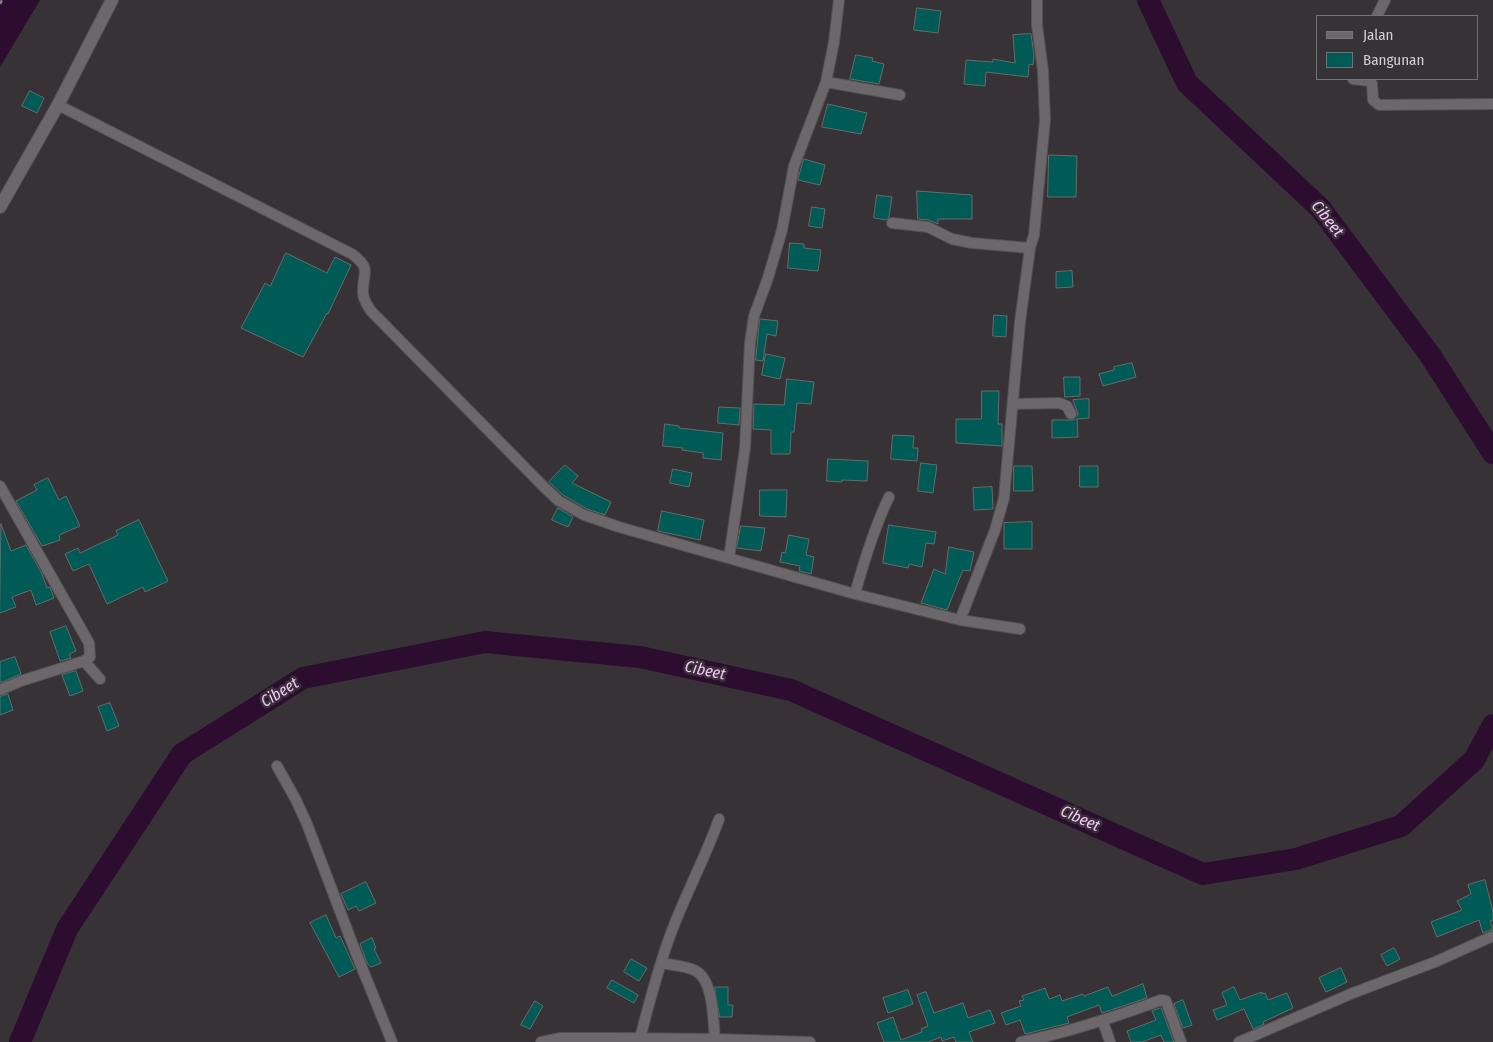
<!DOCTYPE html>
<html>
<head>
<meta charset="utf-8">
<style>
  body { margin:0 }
  #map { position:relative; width:1493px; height:1042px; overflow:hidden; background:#363236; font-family:"Fira Sans Condensed",sans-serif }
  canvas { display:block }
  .legend { position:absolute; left:1316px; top:15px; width:162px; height:65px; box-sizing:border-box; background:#363236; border:1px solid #757175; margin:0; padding:6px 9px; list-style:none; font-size:15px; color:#d3d0d3 }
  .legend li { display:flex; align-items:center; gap:10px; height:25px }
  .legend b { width:25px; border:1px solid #757175 }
</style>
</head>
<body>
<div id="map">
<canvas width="1493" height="1042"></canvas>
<ul class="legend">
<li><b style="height:6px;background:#6b676b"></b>Jalan</li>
<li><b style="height:14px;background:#005a55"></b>Bangunan</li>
</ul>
</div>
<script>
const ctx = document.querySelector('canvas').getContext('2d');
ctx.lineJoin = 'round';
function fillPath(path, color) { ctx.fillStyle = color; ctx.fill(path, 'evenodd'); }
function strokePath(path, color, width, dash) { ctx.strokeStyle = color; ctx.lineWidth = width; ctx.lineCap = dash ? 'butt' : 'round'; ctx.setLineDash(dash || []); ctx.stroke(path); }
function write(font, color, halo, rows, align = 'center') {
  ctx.font = font + ' "Fira Sans Condensed",sans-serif'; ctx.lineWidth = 5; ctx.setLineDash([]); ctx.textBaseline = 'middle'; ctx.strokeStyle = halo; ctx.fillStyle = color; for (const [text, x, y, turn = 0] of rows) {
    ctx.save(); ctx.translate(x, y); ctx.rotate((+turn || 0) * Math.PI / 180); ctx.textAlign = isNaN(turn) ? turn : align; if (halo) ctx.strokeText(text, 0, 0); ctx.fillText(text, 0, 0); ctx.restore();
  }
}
fillPath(new Path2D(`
  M3,0H40L0,67V4Z`), '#2d0d2f');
strokePath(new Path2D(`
  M1148,0L1187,83L1320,208L1430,355L1493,453
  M20,1042L67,929L182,754L303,678L485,642L640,657L791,690L1203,874L1296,859L1401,826L1474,760L1493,725`), '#2d0d2f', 22);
const building = new Path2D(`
  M917,8L941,11L938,33L914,30Z
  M1031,34L1034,56L1033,65L1029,64L1028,77L986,72L985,86L964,84L966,60L993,62V59L1015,63L1013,35Z
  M856,55L873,58L872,61L884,64L879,84L850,79Z
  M30,91L44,98L37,113L22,106Z
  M828,104L867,113L861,134L822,127Z
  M1049,155L1077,156L1076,197H1048Z
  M804,159L825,165L820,185L798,180Z
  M917,191L972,195V219H938V224L929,220L918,219Z
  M877,195L892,197L889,217L886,220L874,218Z
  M812,207L825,209L822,228L809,226Z
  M790,243L804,244V248L821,250L818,271L788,268Z
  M286,253L327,273L335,257L351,265L328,314L327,313L303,357L241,328L265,283L270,286Z
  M1072,271L1073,287L1056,288V272Z
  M994,315L1007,316L1006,337L993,336Z
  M760,319L778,321L776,336L767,334L763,361L756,360Z
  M766,354L785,358L780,379L762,375Z
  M1132,363L1136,377L1103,386L1099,374L1114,370V367Z
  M1064,377H1080V396L1065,397Z
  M787,379L814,382L811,404L797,403L794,432H791L790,454H771V430L753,429L754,404L784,405Z
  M982,391H999L998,424H1002V446L956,443V419H981Z
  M1089,399V418L1077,419L1078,437L1052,438V420H1074L1078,414L1073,400Z
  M719,407L740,408L739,425L718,423Z
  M665,424L679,426V428L723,433L721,460L703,458V453L682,450L683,448L663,446Z
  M893,435L914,436L913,448H918L917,461L891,459Z
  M828,459L868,461L867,481L842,480V482L827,481Z
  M921,463L937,465L933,493L918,491Z
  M565,465L578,476L572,483L611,502L605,515L587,509L563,495L549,482Z
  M1014,466H1032L1033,491H1014Z
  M1080,466H1098V487H1080Z
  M673,469L692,473L689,487L670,483Z
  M48,478L59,500L66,496L80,526L59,535L60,540L42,546L16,501L37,490L34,485Z
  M992,487L993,509L974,510L973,488Z
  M760,490H787L786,517L760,516Z
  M558,508L573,517L568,527L552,520Z
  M662,511L704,520L700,540L658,531Z
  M139,520L168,581L145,592L143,587L107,604L89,564L73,571L65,554L78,548L80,553L118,535L116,531Z
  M1032,522V549H1004V523Z
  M1,524L11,551L26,545L42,574L47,588L50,587L54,598L36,605L31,590L12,597L16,607L0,613Z
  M889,525L936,532L934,544L926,543L922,567L909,564L908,568L883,563Z
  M741,526L765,528L761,551L737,548Z
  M789,535L809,539L806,555L814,557L811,574L799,571L800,566L780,562L782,552L785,553Z
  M949,547L974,552L970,571L963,570L947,610L921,603L934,569L945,574Z
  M66,626L76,651L69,654L71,658L60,661L50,632Z
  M15,657L21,674L0,683V662Z
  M76,671L83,691L70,696L62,675Z
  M8,694L13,710L0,715V697Z
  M110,703L119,726L107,731L98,707Z
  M1485,880L1493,912V920L1490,921L1493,929L1483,933L1479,920L1437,937L1431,922L1462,910L1457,901L1471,894L1468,885Z
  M366,882L376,903L359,911L356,906L348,910L341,894Z
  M326,915L336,938L340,936L355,969L339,977L310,923Z
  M372,938L376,948L374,949L381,963L371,967L367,963L360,944Z
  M1394,948L1400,959L1387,966L1381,955Z
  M631,959L647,968L639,981L624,972Z
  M1341,968L1347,982L1326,992L1319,978Z
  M612,980L638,995L634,1003L607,988Z
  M1143,984L1147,998L1102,1013L1099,1005L1067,1017L1069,1023L1025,1034L1020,1020L1006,1025L1001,1013L1021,1006L1019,1001L1024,1000L1022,996L1045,988L1049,999L1060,995L1062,1001L1083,994L1084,996L1108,987L1112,996Z
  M715,987H728V1005H733L732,1017H720Z
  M1234,987L1240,1000L1262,992V994L1265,993L1268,1000L1287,993L1293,1008L1263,1022L1264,1024L1253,1029L1244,1009L1217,1020L1213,1010L1227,1005L1222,993Z
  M908,990L913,1004L888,1013L883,998Z
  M926,992L934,1013L963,1003L968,1018L990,1010L995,1023L969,1032L973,1042H956L954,1037L942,1041L941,1037L928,1042H884L877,1023L893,1017L901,1040L922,1032L921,1029L928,1026L917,995Z
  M1183,1000L1192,1025L1183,1028L1174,1004Z
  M535,1001L543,1006L530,1029L521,1025Z
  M1161,1008L1174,1042H1164L1161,1035L1142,1042H1131L1127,1031L1156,1020L1152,1011Z`);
fillPath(building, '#005a55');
strokePath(building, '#656c6b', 1);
const street = new Path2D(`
  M1377,16L1385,0
  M1353,79L1369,81L1372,84L1373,100L1379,105L1493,104
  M826,82L900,95
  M58,105L352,254C373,270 362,272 363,293C363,300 368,306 371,311L545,488L559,501L584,515L619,527L855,594L960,620L1020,629
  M892,223L928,227L952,239L972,243L1030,248
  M1013,404L1059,403L1067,406L1071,414
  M0,486L89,643L90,657L84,661L21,681L0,690
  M729,558L745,448L750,343L754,316L768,278L782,230L794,166L826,82L834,42L839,0
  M855,594C864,561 874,528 889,497
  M960,620L995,530L1004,498L1020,322L1030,248L1034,235L1045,120L1043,71L1037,25V0
  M84,661L100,679
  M277,766L296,800L307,824L354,948L392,1042
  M661,963C671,965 687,966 696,971C714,981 713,1021 715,1039
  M1103,1022L1110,1042
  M640,1038C650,1001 659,963 673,928C687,891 706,856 719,819
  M541,1042L561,1038H616L715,1039L810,1042
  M1021,1042C1070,1032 1115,1017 1161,1000L1166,1001L1167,1004L1181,1042
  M1239,1042L1353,993L1435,962L1493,936`);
const secondary = new Path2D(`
  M0,207L58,105L112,0`);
strokePath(street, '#545154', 12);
strokePath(secondary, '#545154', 14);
strokePath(new Path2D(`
  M0,4L2,0`), '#848184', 2.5, [4, 4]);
strokePath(street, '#6b676b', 10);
strokePath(secondary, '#6b676b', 12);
write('italic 16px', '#fcc0fd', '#363236', [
  ["Cibeet",1327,219,51],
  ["Cibeet",705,671,12],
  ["Cibeet",280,693,-32],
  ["Cibeet",1080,819,24]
]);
</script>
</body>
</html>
